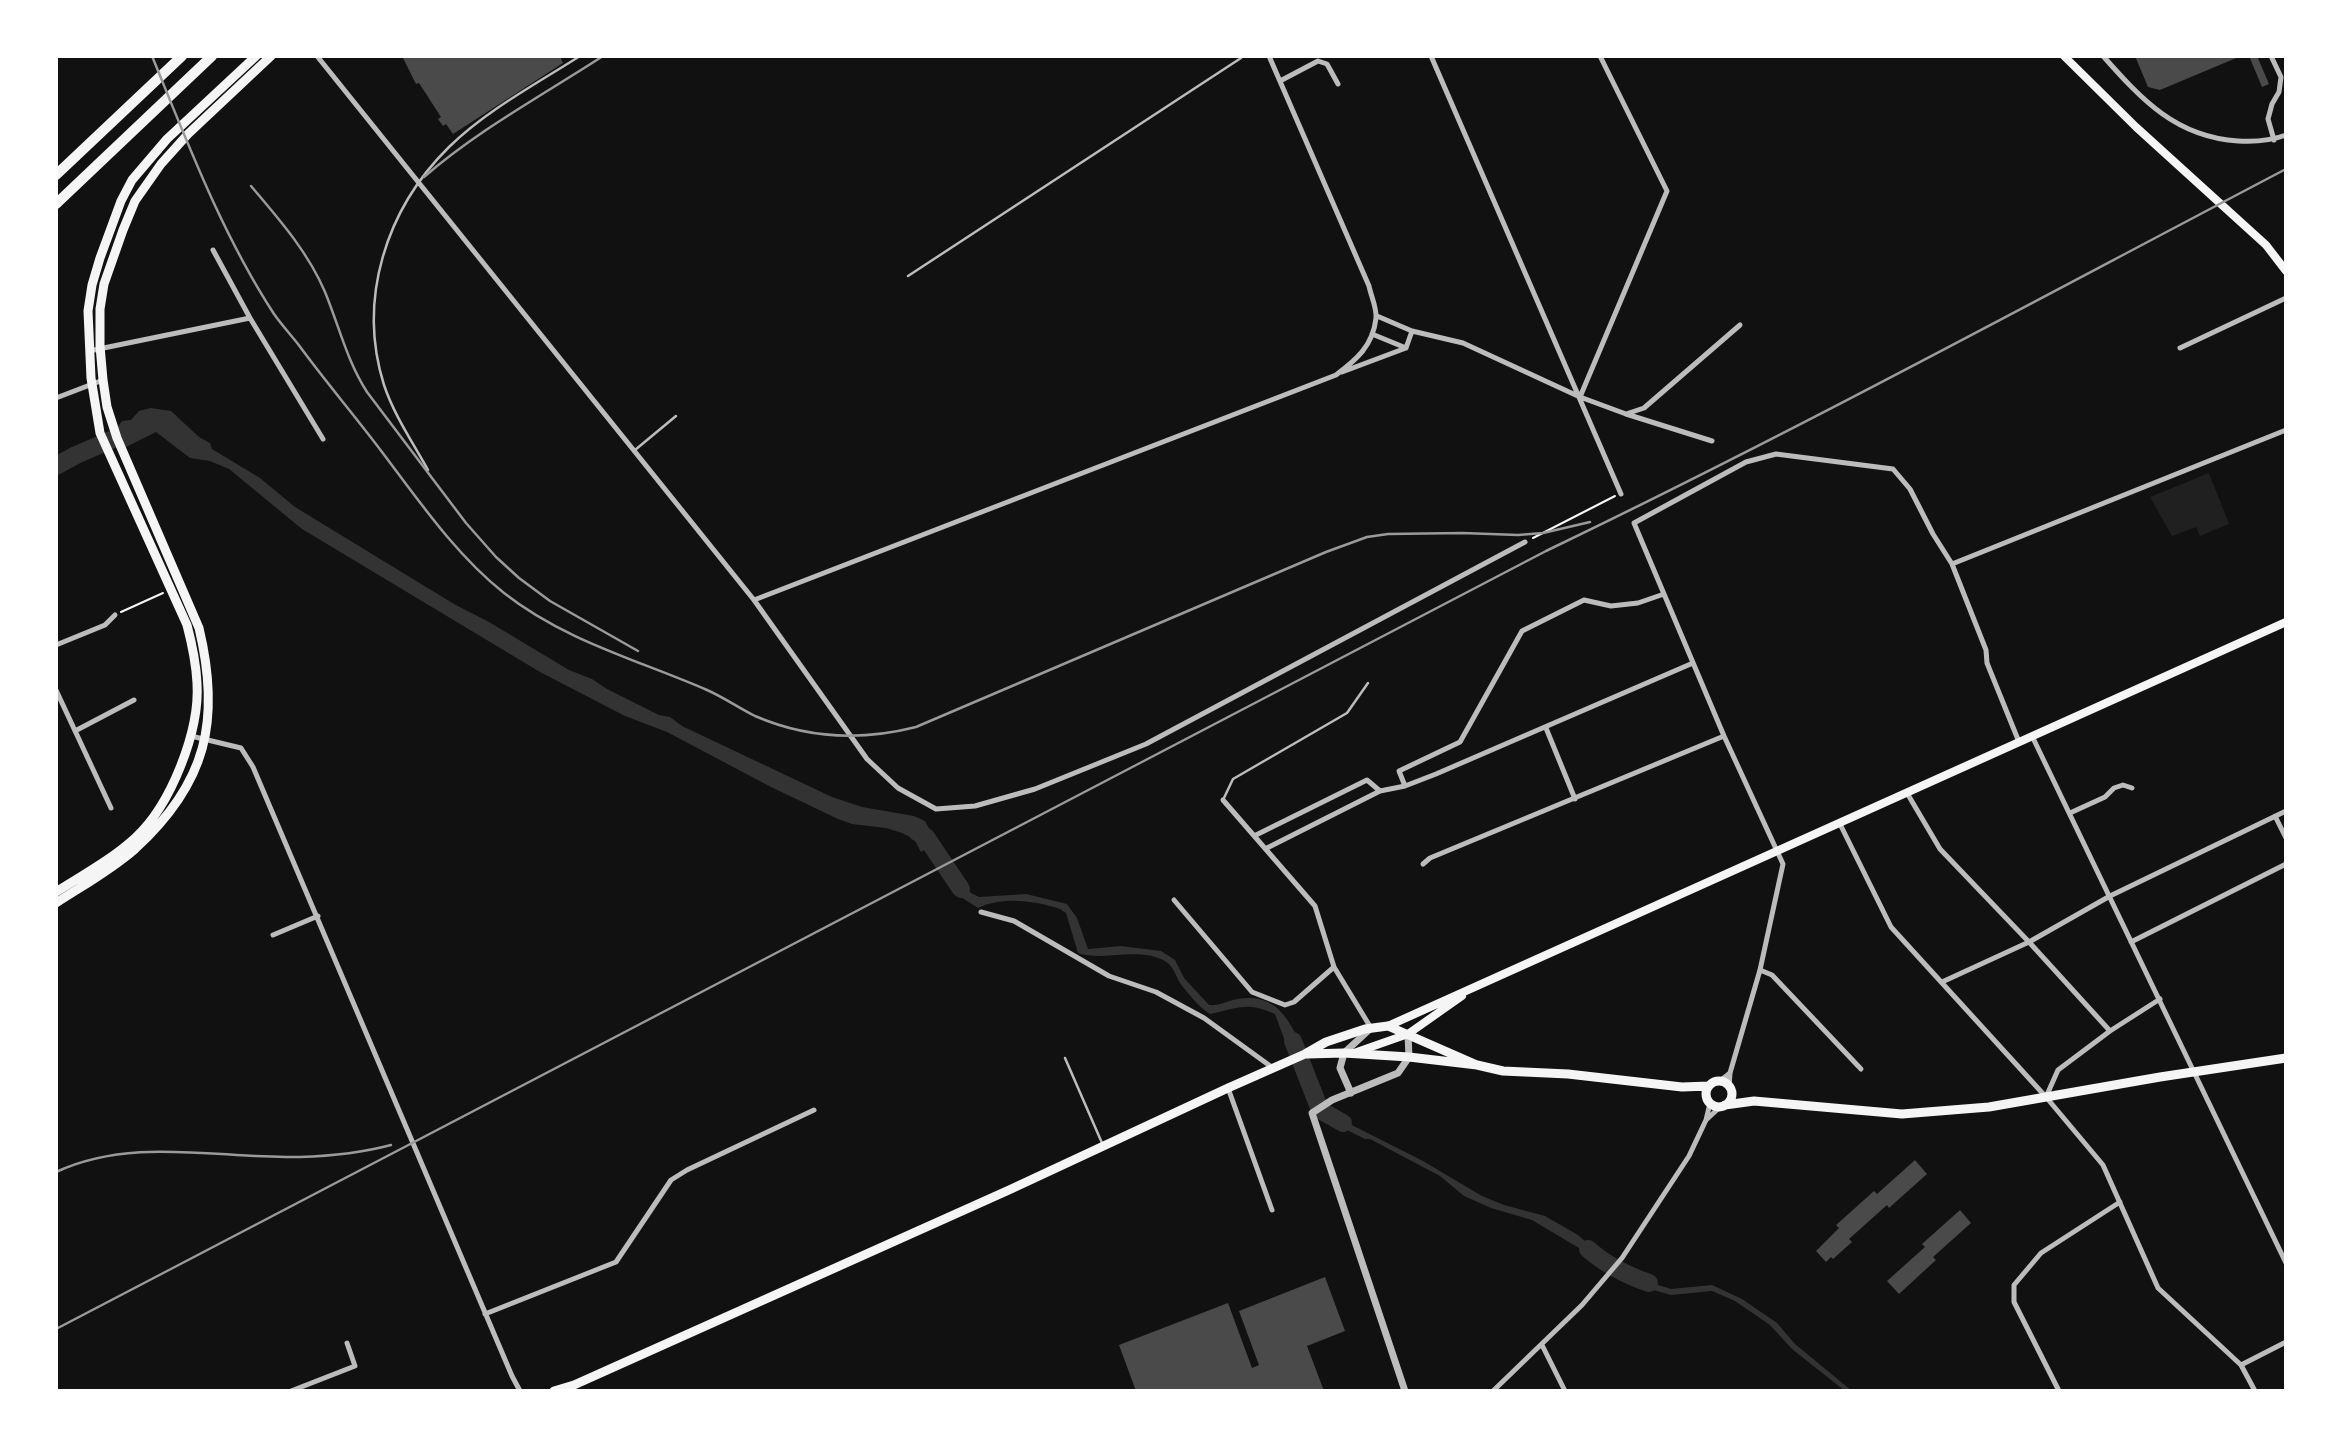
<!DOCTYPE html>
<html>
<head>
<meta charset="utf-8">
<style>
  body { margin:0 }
  #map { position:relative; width:2342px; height:1447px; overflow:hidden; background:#111; font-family:"Exo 2",sans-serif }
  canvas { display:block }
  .frame { position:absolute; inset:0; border:58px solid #fff; pointer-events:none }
</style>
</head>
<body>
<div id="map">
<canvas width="2342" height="1447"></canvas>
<div class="frame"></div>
</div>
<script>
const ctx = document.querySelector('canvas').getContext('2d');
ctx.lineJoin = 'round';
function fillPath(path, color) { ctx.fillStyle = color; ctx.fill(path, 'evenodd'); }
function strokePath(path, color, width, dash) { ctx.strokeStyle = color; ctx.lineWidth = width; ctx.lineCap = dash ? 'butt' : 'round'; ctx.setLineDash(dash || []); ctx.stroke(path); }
fillPath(new Path2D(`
  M2209,473L2229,524L2200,536L2196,527L2172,536L2150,497Z`), '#202020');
fillPath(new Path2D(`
  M151,408L171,411L199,437L210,443L212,449L260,478L295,507L454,604L489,622L569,670L592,679L607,689L659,715L670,717L682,726L832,797L862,807L914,816L925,821L940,848L929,847L921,852L914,839L902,833L886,828L852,824L838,819L771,787L667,732L625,716L540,672L302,529L229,469L210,461L190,458L156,432L124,448L115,431L122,421L131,420L139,411Z
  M950,871L971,893L979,897L1026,894L1067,904L1077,918L1088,949L1121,946L1161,951L1175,960L1184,978L1209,1005C1219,1006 1227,1001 1237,999C1276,992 1289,1019 1303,1049L1290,1055L1275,1014C1248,1001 1237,1008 1210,1014C1200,1008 1191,997 1183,987C1176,979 1175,967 1165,961C1138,946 1103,962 1078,953L1066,913L1060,909C1035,901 1003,896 978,908L961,897L945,873Z
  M1310,1069L1315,1089L1321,1099L1310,1105L1300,1074Z
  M1329,1111L1330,1114L1423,1161L1482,1196L1504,1205L1545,1216L1578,1235L1607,1261L1603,1266L1589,1254L1532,1220L1491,1208L1464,1196L1440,1176L1370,1139H1365L1327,1120L1321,1114Z
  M1630,1269L1648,1273L1658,1285L1671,1289L1712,1285L1742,1299L1777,1323L1795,1344L1852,1391H1845L1792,1349L1770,1325L1735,1301L1712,1291L1671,1295L1622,1281Z`), '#333');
strokePath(new Path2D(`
  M56,466L76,455L134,430
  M917,832L926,837L961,889
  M1293,1041L1320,1110L1343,1123
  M1588,1249C1606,1265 1626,1275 1649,1283`), '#333', 18);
fillPath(new Path2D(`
  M402,56H560L563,63L453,134L446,124L443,126L438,119L441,117L419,83L416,84Z
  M2135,56H2241L2160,90L2148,87Z
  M2249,56H2257L2269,84L2262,87Z
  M1915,1160L1927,1174L1889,1208L1887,1205L1849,1239L1852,1242L1833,1259L1831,1257L1826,1262L1816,1251L1839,1228L1836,1225L1874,1191L1877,1194Z
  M1960,1210L1971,1223L1933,1257L1936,1260L1899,1294L1887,1281L1925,1247L1922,1244Z
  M1325,1277L1345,1331L1307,1346L1324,1391H1136L1119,1345L1228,1303L1252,1368L1259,1365L1239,1311Z`), '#4a4a4a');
strokePath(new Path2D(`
  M1533,538L1615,496
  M121,612L163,593`), '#f5f5f5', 2);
strokePath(new Path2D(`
  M908,276L1241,58L1240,56
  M635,450L676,416
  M428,470C413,443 394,415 384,385C357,299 386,209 449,147C487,110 536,84 580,56
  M1223,800L1233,779L1347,713L1368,683
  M1065,1058L1102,1143`), '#bcbcbc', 2.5);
strokePath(new Path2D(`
  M317,56L754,600L867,759L898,788L936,809L975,806L1035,789L1146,744L1525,542
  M1431,56L1621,494
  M2103,56C2142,100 2176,137 2238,141C2254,142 2270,141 2286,135
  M2271,56L2281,77L2279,92L2272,104L2268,119L2274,140
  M1280,81L1318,61L1327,64L1338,84
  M213,250L250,318L323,439
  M1377,316L1412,331L1463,343L1580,397L1626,414L1644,408L1740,325
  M1372,334L1406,348L1412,331
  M2180,348L2286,298
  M89,351L250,318
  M1342,372L1406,348
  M1580,397L1667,191L1600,56
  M56,398L103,380
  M1626,414L1712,441
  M1952,564L2286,430
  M754,600L1336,375C1356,360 1373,346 1376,318C1377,308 1371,296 1369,286L1269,56
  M56,645L105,625L115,615
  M56,690L111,808
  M1546,728L1575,799
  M75,731L134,700
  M191,736L241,748L253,767L512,1376L520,1391
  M2032,736L2286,1263
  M1405,786L1399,771L1460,742L1522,631L1584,600L1611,606L1638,603L1664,594
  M1380,791L1405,786L1436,774L1693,663
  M1907,793L1940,849L2029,942L2110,1031
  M1223,800L1315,906L1334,967
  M2070,813L2105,797L2114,788L2123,785L2132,788
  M2275,816L2286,838
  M1840,824L1891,927L2046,1097L2103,1165L2158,1288L2241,1365L2255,1391
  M1256,835L1367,780L1380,791L1267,848
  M1423,864L1430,858L1724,736
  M1174,900L1252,992L1285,1005L1294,1002L1334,967L1371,1028
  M981,912L1014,921L1109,976L1156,992L1204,1018L1273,1068
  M273,935L318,916
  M2131,942L2286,864
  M1760,970L1772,975L1861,1069
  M1942,982L2029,942L2110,896L2286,811
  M1720,1081L1730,1073
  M1729,1087L1730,1073L1760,970L1783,864L1724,736L1634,523L1746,462L1776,454L1893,469L1910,489L1933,534L1952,564L1986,650L1987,663L2019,742
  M1228,1088L1272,1210
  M2046,1097L2058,1070L2110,1031L2160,999
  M1706,1120L1720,1107
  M485,1314L616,1262L671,1180L687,1170L814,1110
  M1542,1345L1565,1391
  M2241,1365L2286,1342
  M291,1391L355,1366L347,1343
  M1493,1391L1582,1305L1622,1258L1689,1156L1706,1120L1710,1103
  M2059,1391L2014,1302V1285L2041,1253L2120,1202`), '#bcbcbc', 5);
strokePath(new Path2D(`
  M1351,1093L1340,1068L1344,1053L1371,1028
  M1405,1391L1312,1113L1332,1100L1398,1073L1409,1057L1408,1034`), '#bcbcbc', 7);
strokePath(new Path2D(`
  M2064,56L2136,127L2266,245L2286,271
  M1388,1026L2286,622
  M1354,1053L1408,1034L1462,996`), '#f5f5f5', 8);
strokePath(new Path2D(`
  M56,892C83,875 112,859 135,838C171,805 200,731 197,683C196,663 192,644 187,625L100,433L91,378L88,311L92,285L100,258L121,201L132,180L167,139L256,56
  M56,903C82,886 111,870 135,849C207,783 221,720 199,628L117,438L107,407L103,380L100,346V309L104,284L123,230L135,201L161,164L188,134L271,56
  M1307,1054L1344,1053L1409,1057L1477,1065L1503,1071L1568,1074L1682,1087L1709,1086
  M1706 1094a13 13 0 1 1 26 0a13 13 0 1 1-26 0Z
  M1725,1105L1754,1101L1902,1114L1989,1107L2160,1077L2286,1058
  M554,1391L574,1385L1009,1190L1228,1088L1305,1054L1326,1042L1365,1029L1388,1026L1477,1065`), '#f5f5f5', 9);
strokePath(new Path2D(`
  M56,175L182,56
  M56,204L212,56`), '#f5f5f5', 10);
strokePath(new Path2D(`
  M152,56C188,144 222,234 274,314C281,324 290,334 298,344C325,381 355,416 382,452C419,501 456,555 504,593C565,641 638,660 707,690C723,697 739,708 755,716C808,739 861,741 916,727L1326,552L1367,537L1388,534L1462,533L1518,535L1543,533L1590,522
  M424,177C478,130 543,95 603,56
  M251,186C279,219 308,252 325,292C339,326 347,361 367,392L466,523L496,557L519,578L550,601L638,651
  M56,1172C134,1136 218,1159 300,1157C331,1156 361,1153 391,1145
  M56,1329L1546,551C1796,431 2040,298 2286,169`), '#9a9a9a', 2.5);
</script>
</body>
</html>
